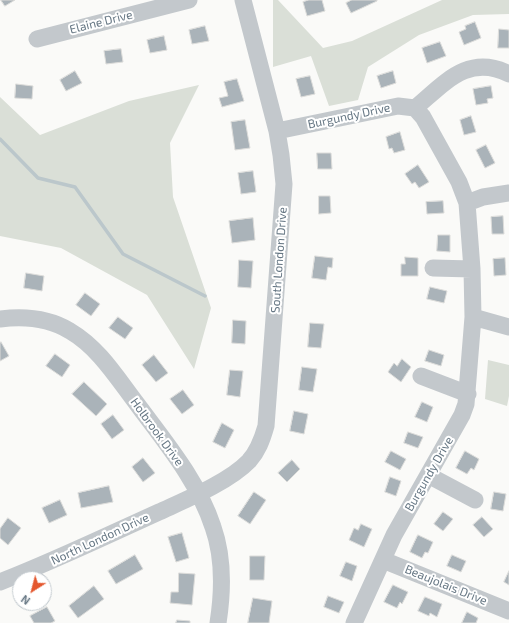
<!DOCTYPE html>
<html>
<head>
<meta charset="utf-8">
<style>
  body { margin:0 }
  #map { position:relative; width:509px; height:623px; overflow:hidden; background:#fafaf8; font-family:"Exo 2",sans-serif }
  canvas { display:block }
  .north { position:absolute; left:12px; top:571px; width:40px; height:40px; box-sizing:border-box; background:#fff; border:1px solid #c1c8cd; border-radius:50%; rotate:216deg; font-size:11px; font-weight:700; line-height:16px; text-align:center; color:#657683 }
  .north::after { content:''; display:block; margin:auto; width:14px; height:18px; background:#e4572e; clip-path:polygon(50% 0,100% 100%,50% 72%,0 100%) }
</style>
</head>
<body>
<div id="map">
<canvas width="509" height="623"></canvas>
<div class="north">N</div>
</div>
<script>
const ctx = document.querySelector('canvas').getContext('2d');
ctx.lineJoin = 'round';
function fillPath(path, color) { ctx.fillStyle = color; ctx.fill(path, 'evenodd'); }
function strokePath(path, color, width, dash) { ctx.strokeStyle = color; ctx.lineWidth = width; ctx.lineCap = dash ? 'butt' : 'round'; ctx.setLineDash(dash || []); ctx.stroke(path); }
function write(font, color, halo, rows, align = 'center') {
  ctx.font = font + ' "Exo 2",sans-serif'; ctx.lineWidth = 4; ctx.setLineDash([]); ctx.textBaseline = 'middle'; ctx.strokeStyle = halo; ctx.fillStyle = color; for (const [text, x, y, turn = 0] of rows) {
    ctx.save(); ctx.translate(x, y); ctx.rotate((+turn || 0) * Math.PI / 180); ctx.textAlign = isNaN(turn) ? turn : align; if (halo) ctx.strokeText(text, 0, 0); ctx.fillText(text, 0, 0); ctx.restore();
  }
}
fillPath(new Path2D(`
  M273,0H278L323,48L352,41L442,0H509V14L473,15L419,35L368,67L358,100L329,106L311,56L273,67Z
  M199,85L170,143L173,197L211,308L194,369L147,295L61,248L0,236V97L40,135L129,101Z
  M488,360L509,365V396L507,406L485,399Z`), '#dadfd7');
strokePath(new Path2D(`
  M0,139L38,178L75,187L123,254L205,296`), '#bbc7cb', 3.5);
const building = new Path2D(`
  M1,0H15L5,6Z
  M309,0H322L325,11L307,16L303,2Z
  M352,0H377V1L351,13L346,3Z
  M475,22L481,38L464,45L459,32L466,29L465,26Z
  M205,26L209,41L192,44L189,30Z
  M499,29L509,30V48H498Z
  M164,36L167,50L150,53L147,40Z
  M440,42L446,56L427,63L422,48Z
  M121,49L123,62L106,64L104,51Z
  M75,71L82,83L66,91L60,80Z
  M393,71L396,83L381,88L377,76Z
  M310,76L315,94L301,97L296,79Z
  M237,79L244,101L222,107L219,98L228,96L224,82Z
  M16,84L33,86L32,99L15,98Z
  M491,86L493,98L487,99L488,103L476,105L473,89Z
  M471,116L476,132L464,135L460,120Z
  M245,120L250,148L235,150L231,122Z
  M400,132L405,150L394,153L392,148L389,149L386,137Z
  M486,145L495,163L485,168L476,150Z
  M317,153H331L332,169H318Z
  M418,165L429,182L419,188L415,182L412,184L405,174Z
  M253,171L256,192L241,194L238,173Z
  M319,196H330L331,213L319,214Z
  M443,201L444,213L427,214L426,202Z
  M503,216L504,234H492L491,217Z
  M253,218L255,240L232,243L229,221Z
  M438,235H450V252L437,251Z
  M315,256L333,258L332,268L328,267L326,280L312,278Z
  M405,257L418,258V276H401V264H405Z
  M505,258L506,275L494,276L493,259Z
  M239,260L253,261L251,288L238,287Z
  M26,273L44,276L42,291L24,288Z
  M430,287L447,291L444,303L427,299Z
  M85,293L100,304L91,316L76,305Z
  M118,317L133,328L125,339L109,328Z
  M233,320L246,321L245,344L232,343Z
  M310,323L324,324L321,348L308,347Z
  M1,342L9,356L0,361V343Z
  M429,350L444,355L441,366L425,361Z
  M55,354L70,365L62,377L46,366Z
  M154,355L168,373L156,382L142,365Z
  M402,359L411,367L401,382L388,372L394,363L397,366Z
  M302,367L317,369L313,392L299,390Z
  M230,370L243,371L240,397L227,395Z
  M84,382L107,404L96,416L72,394Z
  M183,390L194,405L182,414L170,399Z
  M422,402L433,407L427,422L415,417Z
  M294,411L308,414L304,434L290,431Z
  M113,415L124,430L112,439L101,424Z
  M222,423L234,430L225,448L213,442Z
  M408,432L423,437L418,448L404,443Z
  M391,451L406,459L400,470L385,462Z
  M465,451L479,459L474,470L471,468L467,474L456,468Z
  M143,458L155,473L143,482L132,467Z
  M292,460L300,469L287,482L278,473Z
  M390,477L401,481L396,496L385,492Z
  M109,486L113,502L81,508L78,493Z
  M254,492L266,500L250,524L238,516Z
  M494,492L506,494L503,511L491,509Z
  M60,500L67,515L49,523L42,508Z
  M443,512L453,519L443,531L434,524Z
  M482,517L493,529L484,537L473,525Z
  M8,518L21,528L8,545L0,538V529Z
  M361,524L372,529L364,547L349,540L354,528L358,530Z
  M182,533L189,558L176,562L168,537Z
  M418,535L433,542L428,553L425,552L422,558L410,552Z
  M135,555L143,569L116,584L108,571Z
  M452,555L466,561L461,572L447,566Z
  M250,556H265L264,580H250Z
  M346,562L357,566L352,581L340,576Z
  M509,571V585L504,582Z
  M179,573L195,574L192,605L170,603L171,592H178Z
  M393,585L408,592L402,604L400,602L397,608L384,602Z
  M94,586L104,599L78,618L69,606Z
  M328,596L344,602L339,613L324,607Z
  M425,597L442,604L437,617L430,613L429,616L418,611Z
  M253,598L272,601L269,623H248Z
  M47,607L55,621L51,623H34L30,616Z
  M467,612L478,618L476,623H462Z
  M177,620L190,621V623H176Z`);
fillPath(building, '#aab3b9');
strokePath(building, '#dcdcda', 1);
strokePath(new Path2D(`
  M37,39L189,0
  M415,108C444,84 468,53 509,74
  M277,131L398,106L415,108L423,117L459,182L467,203L472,269L473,317L466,404L462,415L394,535L354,623
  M467,203L483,197L509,193
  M433,268L472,269
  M473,317L509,327
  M0,319C24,316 49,318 70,331C99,348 117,378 137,404C166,443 198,481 213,527C224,558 223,591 218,623
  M421,376L468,394
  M428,475L475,500
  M383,560L509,611
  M0,582C54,561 106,536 159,512C185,500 229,482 249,461C258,451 262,440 266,426L284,184L281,155L277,131L243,0`), '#c3c8cc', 17);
write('12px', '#657683', '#fff', [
  ["Elaine Drive",101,22,-14],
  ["Burgundy Drive",349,116,-12],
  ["South London Drive",279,260,-86],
  ["Holbrook Drive",157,432,54],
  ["Burgundy Drive",429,474,-60],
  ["North London Drive",100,539,-25],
  ["Beaujolais Drive",446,585,22]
]);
</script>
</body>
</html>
